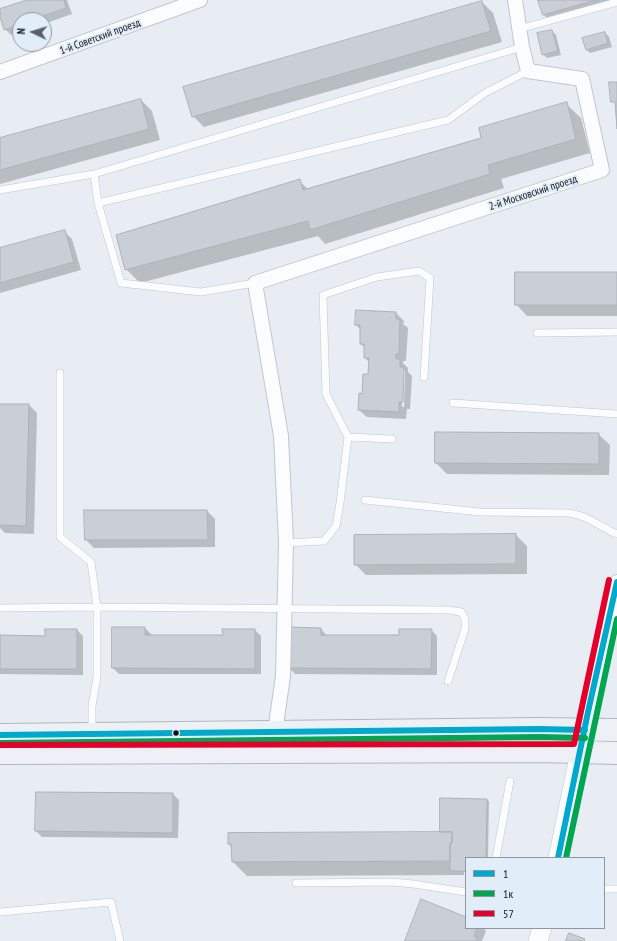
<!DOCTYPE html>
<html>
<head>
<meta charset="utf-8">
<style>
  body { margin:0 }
  #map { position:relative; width:617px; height:941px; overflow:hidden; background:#e7edf3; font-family:"PT Sans Narrow",sans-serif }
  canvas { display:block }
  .legend { position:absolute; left:465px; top:857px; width:140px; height:72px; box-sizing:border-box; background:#e1edf9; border:1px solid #8e979f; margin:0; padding:5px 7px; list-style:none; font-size:12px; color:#111519 }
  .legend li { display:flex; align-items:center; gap:8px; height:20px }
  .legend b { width:20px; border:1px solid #8e979f }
  .north { position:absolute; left:12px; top:12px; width:40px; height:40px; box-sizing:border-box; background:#e1edf9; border:1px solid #8e979f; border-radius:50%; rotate:274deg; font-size:11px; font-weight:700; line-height:16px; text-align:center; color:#111519 }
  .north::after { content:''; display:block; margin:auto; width:14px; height:18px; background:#5c6165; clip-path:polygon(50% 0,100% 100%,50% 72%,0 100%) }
</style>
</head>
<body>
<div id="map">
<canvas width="617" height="941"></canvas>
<ul class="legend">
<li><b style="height:5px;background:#00a9ce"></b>1</li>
<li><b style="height:5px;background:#00a651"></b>1к</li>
<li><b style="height:5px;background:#e4002b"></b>57</li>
</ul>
<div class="north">N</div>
</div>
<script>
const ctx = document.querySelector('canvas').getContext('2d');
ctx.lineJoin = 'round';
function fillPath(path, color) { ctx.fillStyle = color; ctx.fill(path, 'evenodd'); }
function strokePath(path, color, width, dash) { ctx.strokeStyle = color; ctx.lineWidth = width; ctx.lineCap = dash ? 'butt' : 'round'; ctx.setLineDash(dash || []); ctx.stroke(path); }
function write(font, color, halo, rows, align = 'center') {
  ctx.font = font + ' "PT Sans Narrow",sans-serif'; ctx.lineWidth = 4; ctx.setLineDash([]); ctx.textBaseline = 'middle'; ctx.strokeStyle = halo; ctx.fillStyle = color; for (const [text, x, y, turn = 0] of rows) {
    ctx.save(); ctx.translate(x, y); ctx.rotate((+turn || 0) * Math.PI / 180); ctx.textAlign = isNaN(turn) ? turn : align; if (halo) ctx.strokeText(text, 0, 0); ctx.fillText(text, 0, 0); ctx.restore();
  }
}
fillPath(new Path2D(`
  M30,0H67L72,14L44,24V20H20V32L11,35L5,29L0,10Z
  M539,0H617L552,23L544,15Z
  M482,2L493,13L502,42L204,127L193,116Z
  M552,31L556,35L561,55L547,58L543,54Z
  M605,33L609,37L612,47L590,53L586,49Z
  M141,100L152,111L160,140L0,184V139Z
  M566,104L581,118L590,153L501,179L504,188L325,244L318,236L140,283L126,269L299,181L308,189L482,138Z
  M64,231L72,239L81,270L0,293V249Z
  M617,273V316H527L516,304Z
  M396,313L404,321L403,324L408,328L406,361H403V363L408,368V372L412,376L410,409H407L406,419L367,417L359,410L369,375L370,363L365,358V348L361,344V330L356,325ZM403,369L405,371L404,407H402Z
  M29,405L37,413L34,534L5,533L0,528V425Z
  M598,434L610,445L609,475L447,474L436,463Z
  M85,511H207L215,519V547L94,548L86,540Z
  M516,535L527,546V574L366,575L355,564Z
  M145,628L151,634V636H224L255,630L261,636V674H119L113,668Z
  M289,628L321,629L327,636H400L431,630L437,636V675L295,674L289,668Z
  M46,630H77L83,636V675L0,674V636L46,637Z
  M173,794L179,800L178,838L42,837L36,831Z
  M441,799L487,800L489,801L488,858H466V872H464V875L247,876L233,862L232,848L229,844V834L441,833Z
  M466,918V928H484L486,931L482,941H406Z`), '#0003');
const building = new Path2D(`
  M27,0H64L66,8L32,20H20V24L4,30L0,17V9Z
  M538,0H596L543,15Z
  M482,1L491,31L192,117L183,87Z
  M552,30L558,51L542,55L537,33Z
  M605,32L608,43L586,50L582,38Z
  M609,82H617V129L615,102H611Z
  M141,99L149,129L0,170V138Z
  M567,102L576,139L488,165L490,174L310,230L308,221L125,270L116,235L300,179L303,190L481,138L479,128Z
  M65,230L74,262L0,283V248Z
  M515,272H617V305H515Z
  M356,310L396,312V319H400L399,354H396V359H400V367H404L403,402H399V412L358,410L359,393L362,394L363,374H368L369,358H364V344H360V325H355Z
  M0,404H29L26,526L0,525Z
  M435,432L599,433V464L435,463Z
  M84,510H207L208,540H85Z
  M516,534V564L354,565V535Z
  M112,627H145V635H223L222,629H255V669L112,668Z
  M288,627L321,628V635H399V629H432L431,669L288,668Z
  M45,629H77V669H0V635L45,636Z
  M36,792L173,793V833L35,831Z
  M440,798L487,799L486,858H466V871H450V843H452V832H440Z
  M452,832V843H450V861L232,862L231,844H228V833Z
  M421,899L466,917V928H477L474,936L477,938L476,941H405Z
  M569,933L585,939L584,941H566Z`);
fillPath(building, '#c9cfd4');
strokePath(building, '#adb2b7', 1);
const service = new Path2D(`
  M519,29L617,2
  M94,174L522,47
  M0,190L94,174L98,203L448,120L485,93L528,71
  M98,203L121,283L201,292L255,283
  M537,333L617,332
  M60,373V537L91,562L97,607L449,610L461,612L465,618V629L448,681
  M453,403L617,414
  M348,437L392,439
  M365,500L480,512L569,513C587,515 600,527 617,534
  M286,543L324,541L336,526L340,503L348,437L326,394L323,295L377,277L419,271L430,278L424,377
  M0,608L97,607V677L92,706V732
  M496,858L510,781
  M296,883L392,882L413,884L466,892
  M604,889H617
  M0,912L111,902L120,941`);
const minor = new Path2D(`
  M0,72L200,0
  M585,730L617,582
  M275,732L283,676L286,543L281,436L255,283L602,170L582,79L528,71L522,47L515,0`);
const secondary = new Path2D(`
  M558,858L583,738
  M538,941L542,928`);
const primary = new Path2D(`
  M0,735L539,729L617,730
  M0,753L539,751L617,753`);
strokePath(service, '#c1c6cb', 8);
strokePath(minor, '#c1c6cb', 16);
strokePath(secondary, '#c1c6cb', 20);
strokePath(primary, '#aeb7c0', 24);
strokePath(service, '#fbfcfd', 7);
strokePath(minor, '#fbfcfd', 14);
strokePath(secondary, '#fbfcfd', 19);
strokePath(primary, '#edf1f6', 22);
strokePath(new Path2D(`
  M0,735L539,729L585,730
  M558,858L588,712L617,582`), '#00a9ce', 6);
strokePath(new Path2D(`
  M0,743L539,737L585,738
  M566,858L617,619`), '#00a651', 6);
strokePath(new Path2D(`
  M0,745L574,744L609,580`), '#e4002b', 6);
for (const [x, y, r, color] of [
  [176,733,3.5,"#111519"]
]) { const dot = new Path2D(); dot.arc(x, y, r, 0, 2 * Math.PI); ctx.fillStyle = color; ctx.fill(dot); strokePath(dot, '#e1edf9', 1.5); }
write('11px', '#111519', '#e1edf9', [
  ["1-й Советский проезд",100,37,-20],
  ["2-й Московский проезд",533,193,-18]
]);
</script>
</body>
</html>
